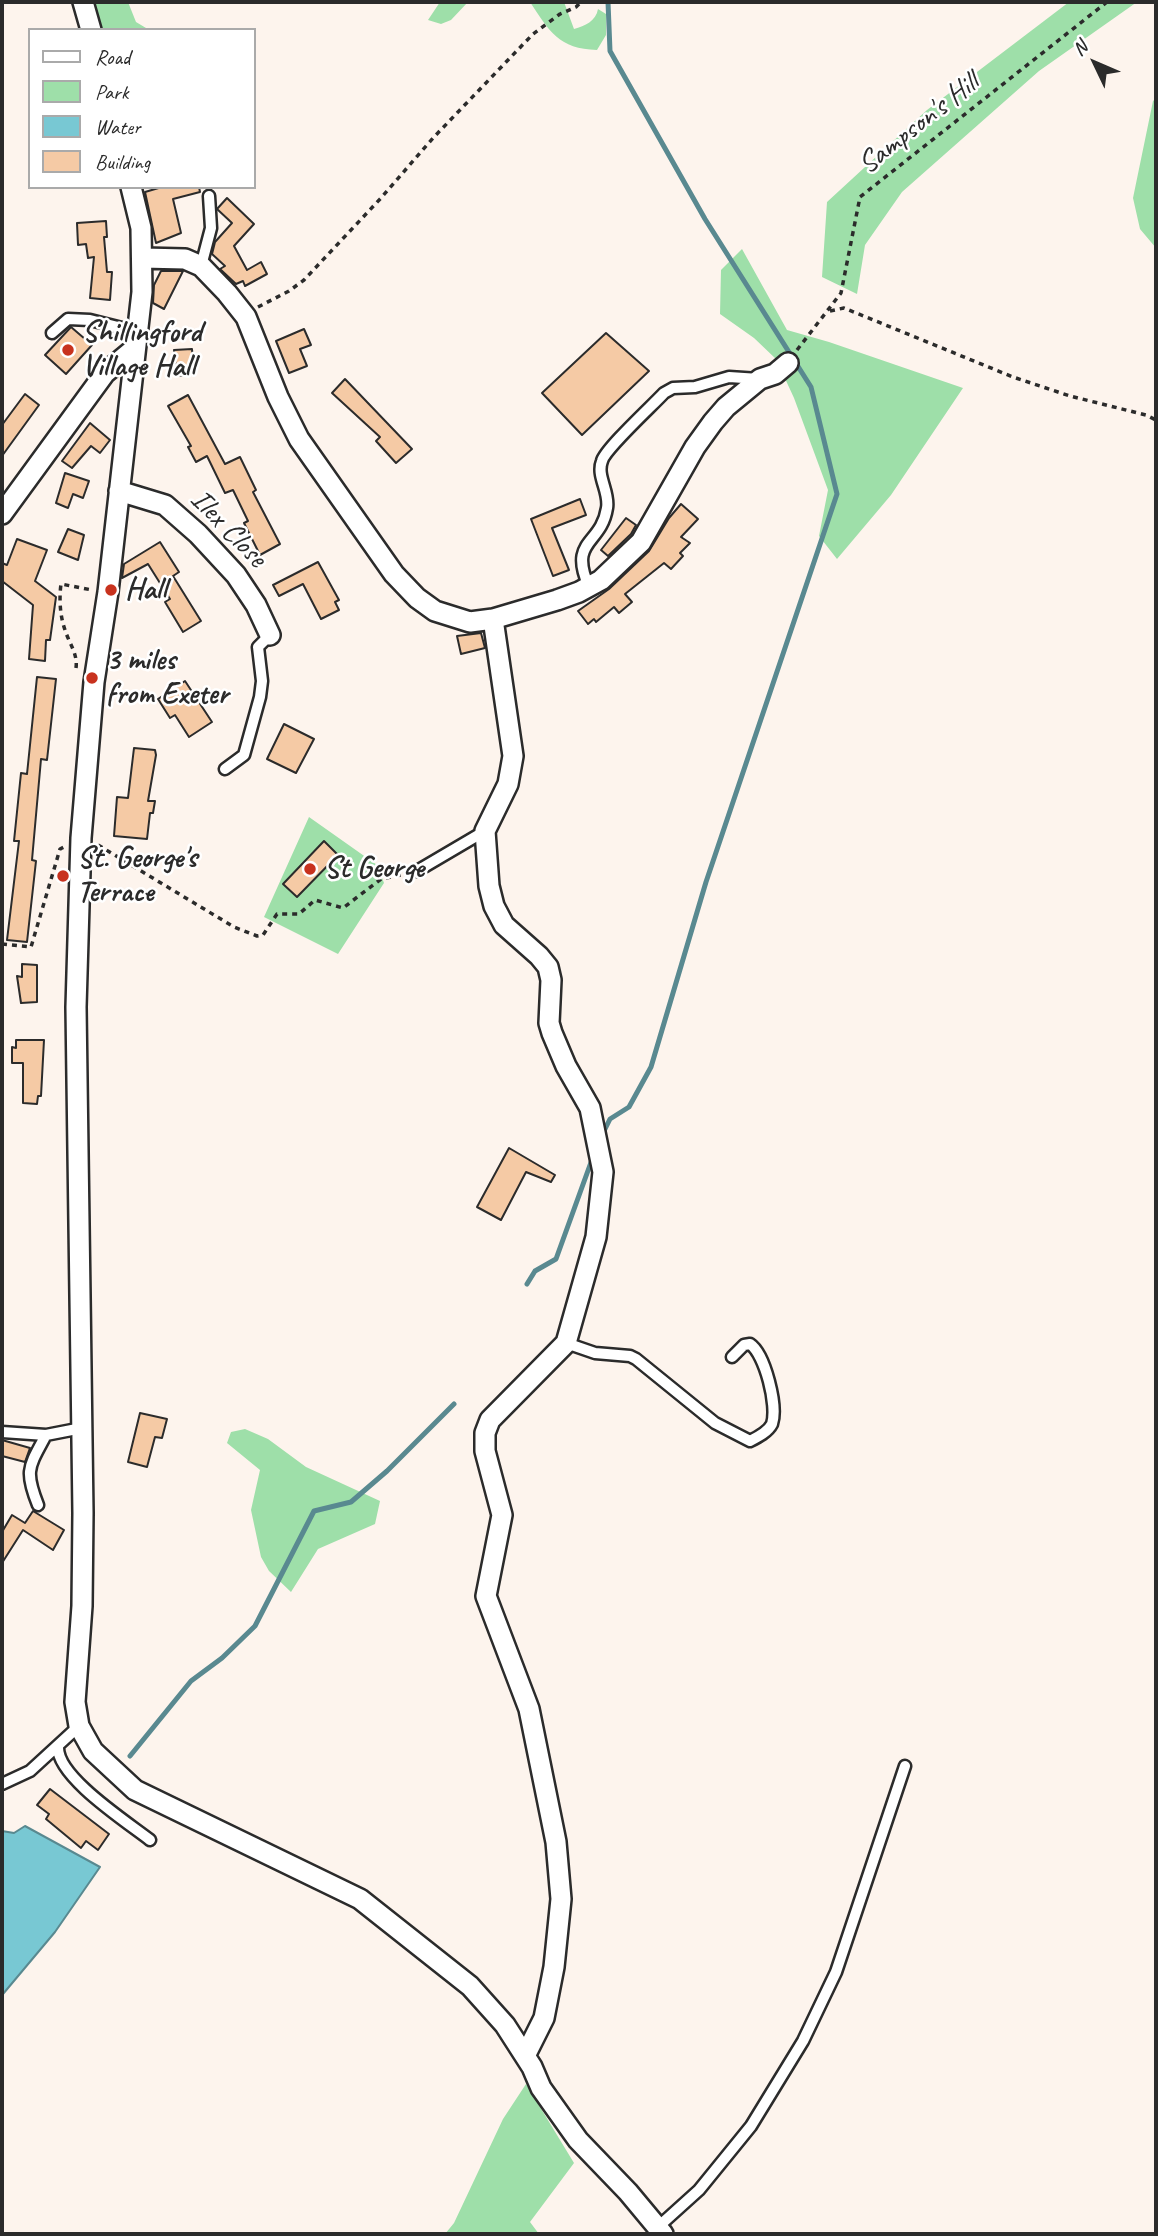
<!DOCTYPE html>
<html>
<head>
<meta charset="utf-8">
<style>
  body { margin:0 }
  #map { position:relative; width:1158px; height:2236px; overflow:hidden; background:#fdf4ed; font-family:Caveat,sans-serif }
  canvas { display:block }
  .frame { position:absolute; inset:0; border:4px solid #2b2b2b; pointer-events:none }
  .legend { position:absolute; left:28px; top:28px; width:228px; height:161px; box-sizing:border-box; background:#fff; border:2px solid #aaa; margin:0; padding:9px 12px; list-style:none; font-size:21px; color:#2b2b2b }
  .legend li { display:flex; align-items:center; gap:14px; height:35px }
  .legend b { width:35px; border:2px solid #aaa }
  .north { position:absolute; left:1060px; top:28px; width:70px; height:70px; -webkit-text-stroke:5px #fff; paint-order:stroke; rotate:314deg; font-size:19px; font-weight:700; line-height:28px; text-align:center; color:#2b2b2b }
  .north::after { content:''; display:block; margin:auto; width:24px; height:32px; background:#2b2b2b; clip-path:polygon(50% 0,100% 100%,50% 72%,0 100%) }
</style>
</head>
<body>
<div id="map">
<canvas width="1158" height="2236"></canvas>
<div class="frame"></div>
<ul class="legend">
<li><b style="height:9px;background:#fff"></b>Road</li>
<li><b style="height:19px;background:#9edfa9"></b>Park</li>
<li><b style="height:19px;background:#78c8d3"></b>Water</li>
<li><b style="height:19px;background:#f5caa5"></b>Building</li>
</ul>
<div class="north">N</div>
</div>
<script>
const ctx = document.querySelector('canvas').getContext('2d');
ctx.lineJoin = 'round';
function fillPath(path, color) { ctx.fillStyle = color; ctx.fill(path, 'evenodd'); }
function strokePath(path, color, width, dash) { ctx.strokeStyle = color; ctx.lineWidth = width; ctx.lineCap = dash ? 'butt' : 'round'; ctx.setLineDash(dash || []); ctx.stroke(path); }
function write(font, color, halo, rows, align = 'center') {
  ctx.font = font + ' Caveat,sans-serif'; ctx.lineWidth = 5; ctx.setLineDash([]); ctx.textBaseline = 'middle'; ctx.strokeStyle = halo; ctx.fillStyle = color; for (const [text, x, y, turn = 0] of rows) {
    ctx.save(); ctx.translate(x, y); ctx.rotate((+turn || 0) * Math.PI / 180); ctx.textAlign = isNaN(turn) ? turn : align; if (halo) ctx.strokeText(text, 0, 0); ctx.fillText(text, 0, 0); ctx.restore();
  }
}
fillPath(new Path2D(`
  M88,2H128L136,22L146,28L96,30Z
  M440,2H468L451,20L441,24L428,20Z
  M530,2H564L574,29C585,26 596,21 598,9L606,14V35L597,50C559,49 549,31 530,2Z
  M1069,2H1137L1039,71L902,192L865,245L857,294L822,277L827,202L927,110Z
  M1156,98V248L1140,229L1133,198L1153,101Z
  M742,249L787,330L829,342L963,388L891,495L837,559L819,536L828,490L794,398L776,359L754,338L720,314L721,270Z
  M309,817L377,865L384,883L338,954L264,917Z
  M245,1429L268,1439L306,1467L380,1501L375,1524L318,1549L291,1592L269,1571L261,1557L251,1510L260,1470L227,1443L231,1432Z
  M526,2084L574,2163L530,2222L539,2234H445L454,2223L503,2119Z`), '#9edfa9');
const water = new Path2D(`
  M25,1826L100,1867L55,1932L3,1994L2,1831L14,1833Z`);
fillPath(water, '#78c8d3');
strokePath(water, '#598990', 2);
strokePath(new Path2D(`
  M602,1135L610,1119L629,1107L651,1067L706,882L837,494L811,387L705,219L610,51L608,2
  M527,1284L535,1271L556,1259L594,1154
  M130,1756L191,1681L222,1658L255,1626L314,1511L351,1502L387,1471L454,1404`), '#598990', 5);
const building = new Path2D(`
  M162,187H199L200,192L173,199L181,233L156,243L145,192Z
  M227,198L254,224L234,246L247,270L261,262L267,274L245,286L243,281L236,284L220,269L225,266L212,254L215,242L232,223L217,209Z
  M106,221L107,237H104L107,272H112L110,300L90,298L94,257L88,258L86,244L78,245L77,223Z
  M161,271H183L164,309L153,303L154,285Z
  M71,327L92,345L66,374L45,355Z
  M304,329L311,345L300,349L307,366L289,373L276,341Z
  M606,333L649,371L582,435L542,393Z
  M192,349L194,374L177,376L174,350Z
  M345,379L412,449L396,463L376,441L380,437L332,393Z
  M25,394L39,405L2,456V425Z
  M188,395L225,464L240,457L256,490L253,492L280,544L260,555L244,523L248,521L233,490L225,493L207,456L196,462L188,447L191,446L168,406Z
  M90,423L110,440L100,453L91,446L72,468L62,461Z
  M65,473L89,481L83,498L73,494L68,508L56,503Z
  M580,499L586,515L552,528L569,570L553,576L531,519Z
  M681,504L698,519L681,537L690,543L680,553L683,556L671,569L664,563L625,594L632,602L619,613L614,607L596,622L594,619L588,624L578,611L609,589L649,551L669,518Z
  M626,518L636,525L631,534L608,556L601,550Z
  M68,529L84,535L78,560L58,552Z
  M17,539L47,550L35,581L56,597L50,640H46L45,661L29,659L33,605L2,581V563L7,565Z
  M160,542L179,572L173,576L201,621L183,632L165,602L170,599L148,564L122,578L124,564Z
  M318,562L339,600L335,602L339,610L321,619L303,584L279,596L273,585Z
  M481,633L485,648L461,654L457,636Z
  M37,677L56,679L47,760L41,759L32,860L36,861L27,942L7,940L19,841H14L21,773L27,774Z
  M185,681L212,722L189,737L175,715L170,718L158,699Z
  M284,724L314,739L296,773L267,759Z
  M134,748L155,750L156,755L148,801H155L153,813H150L147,839L114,836L117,797L128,798Z
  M324,841L338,855L297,897L283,884Z
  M22,964L37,965V1002L21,1003L17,976L22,977Z
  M16,1040H44L41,1096H38L37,1104L23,1103V1063H12V1047L16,1048Z
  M509,1148L555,1175L551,1182L526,1172L501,1220L477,1207Z
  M140,1413L167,1419L162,1438L155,1437L147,1467L128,1462Z
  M2,1440L30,1448L25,1462L2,1456Z
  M33,1511L64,1530L53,1550L23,1530L2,1563V1532L12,1515L25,1523Z
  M50,1789L109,1834L98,1850L86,1841L81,1848L46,1819L49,1814L37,1805Z`);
fillPath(building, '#f5caa5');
strokePath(building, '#2b2b2b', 2);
const lane = new Path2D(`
  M201,266L211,228L209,196
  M52,333L68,319L90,320L138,332
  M589,587C568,539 601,546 607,508C610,492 596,476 602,461C605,449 653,405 664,393L673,388L695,387L729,377L759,379
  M225,769L244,755L260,697L262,681L258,647L270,635
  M417,871L485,831
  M566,1343L595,1353L630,1356L636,1359L715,1423L750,1441C758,1437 768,1432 772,1424C778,1406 765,1354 750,1344L744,1345L732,1357
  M2,1432L46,1435L82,1428
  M38,1505C24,1470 29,1467 46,1435
  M58,1747C57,1777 127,1822 150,1840
  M2,1784L30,1771L79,1726
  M658,2227L699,2190L751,2126L803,2041L836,1972L905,1766`);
const street = new Path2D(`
  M83,2L91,30
  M131,187L141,228L142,292L108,592L94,682L81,838L76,1007L83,1513L82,1606L75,1702L79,1726L93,1751L135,1790L360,1899L470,1986L505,2025L532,2067L541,2088L578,2140L628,2192L663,2234
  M143,258L185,259L201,266L227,293L246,317L278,397L299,439L394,574L417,598L435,611L470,622L493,619L557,600L579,592L601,580L641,542L695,447L713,422L726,407L760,379L775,374L788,363
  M119,491L165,505L198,534L236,575L256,605L270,635
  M2,514L105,373L134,349
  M493,619L513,756L508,784L485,831L489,886L494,906L504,925L539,956L548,967L551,980L549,1023L552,1033L566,1066L590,1108L603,1172L596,1237L566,1343L490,1420L485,1433V1451L502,1515L486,1596L529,1709L556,1842L561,1899L554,1967L544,2018L525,2056`);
strokePath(lane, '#2b2b2b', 15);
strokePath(street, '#2b2b2b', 24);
strokePath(new Path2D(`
  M258,307L289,291L304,280L381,198L433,138L533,34L560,14L576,7L581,2
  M830,311L844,308L1013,377L1070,396L1146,415L1156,420
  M797,350L841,293L860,197L1107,2
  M76,668C78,654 69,643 65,630C60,616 59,599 61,584L92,590
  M98,845L234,927L257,936L263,935L277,914H299L315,900L343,908L381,879L405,874
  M2,944L31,947L60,849L64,847`), '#2b2b2b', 3.5, [5, 5]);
strokePath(lane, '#fff', 10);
strokePath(street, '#fff', 19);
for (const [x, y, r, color] of [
  [68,350,7,"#c8321e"],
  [111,590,7,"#c8321e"],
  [92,678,7,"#c8321e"],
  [310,869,7,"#c8321e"],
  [63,876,7,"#c8321e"]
]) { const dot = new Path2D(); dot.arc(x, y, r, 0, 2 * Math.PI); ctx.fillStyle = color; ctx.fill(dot); strokePath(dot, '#fff', 2.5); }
write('30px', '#2b2b2b', '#fff', [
  ["Sampson's Hill",919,124,-38],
  ["Ilex Close",228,529,46]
]);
write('bold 30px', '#2b2b2b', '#fff', [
  ["Shillingford",82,333],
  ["Village Hall",82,367],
  ["Hall",125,590],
  ["3 miles",106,661],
  ["from Exeter",106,695],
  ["St. George's",77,859],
  ["Terrace",77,893],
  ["St George",324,869]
], 'left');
</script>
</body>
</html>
